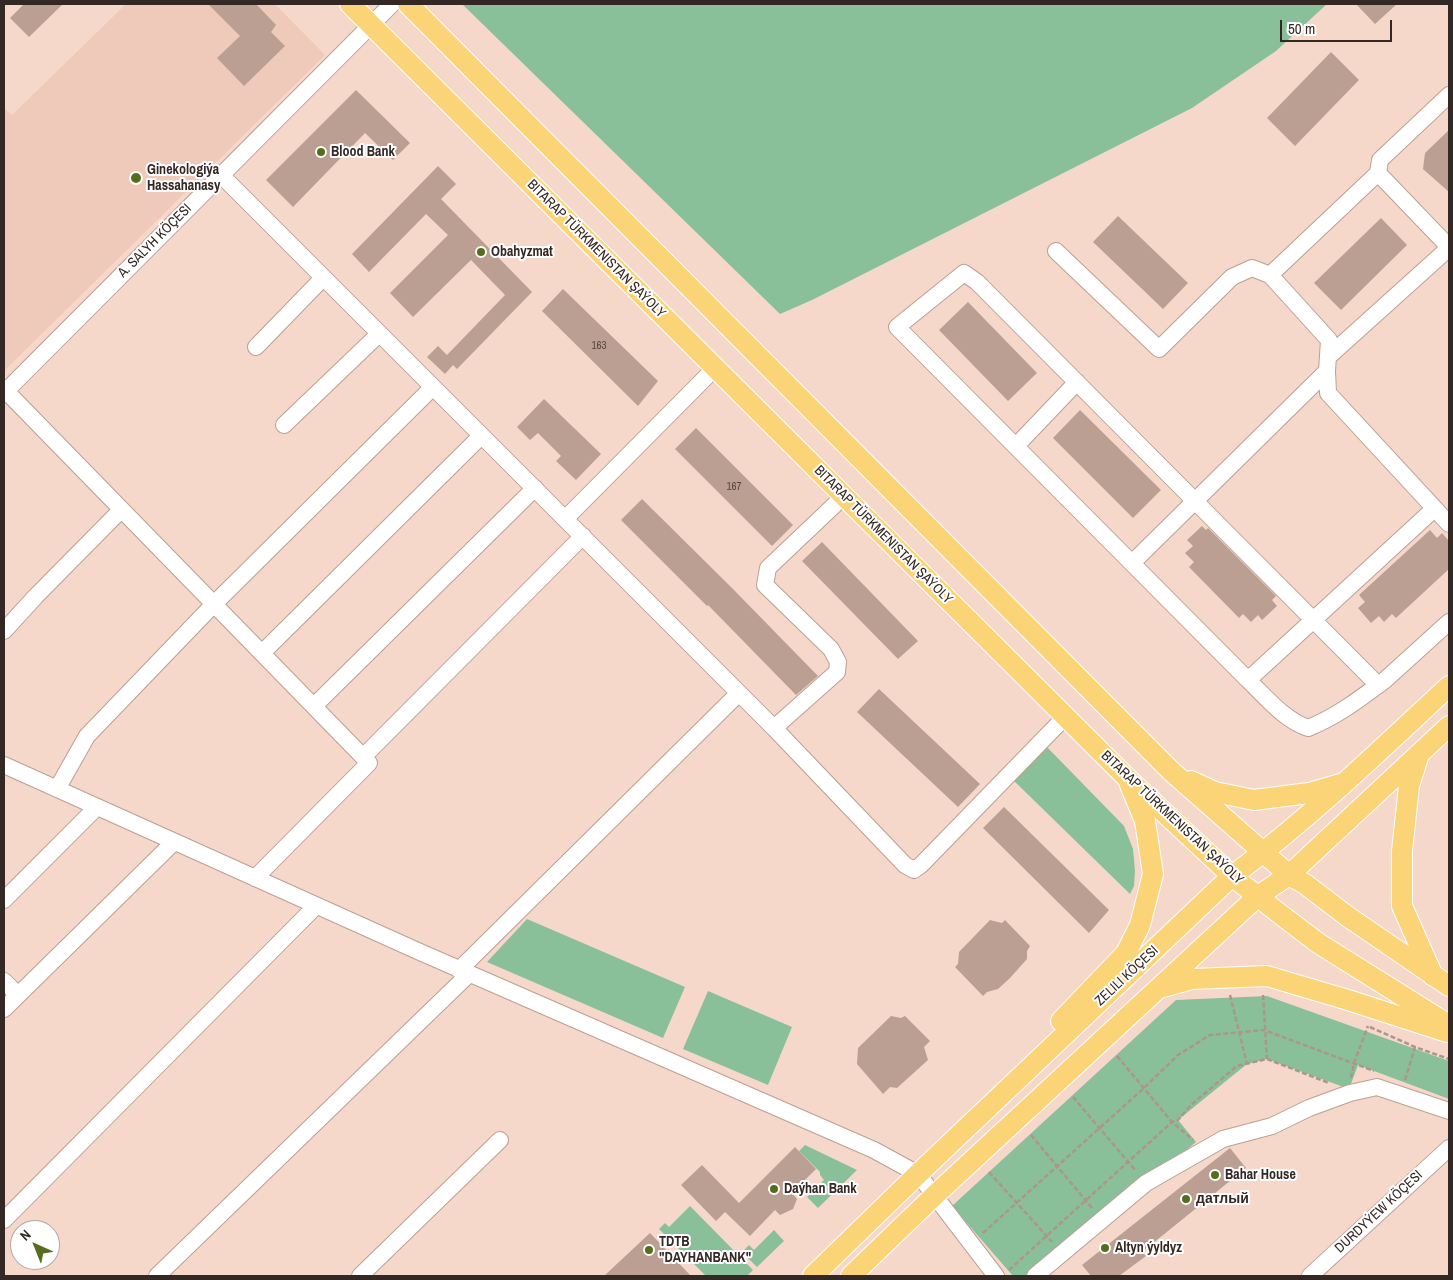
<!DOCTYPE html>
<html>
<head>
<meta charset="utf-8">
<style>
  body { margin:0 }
  #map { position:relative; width:1453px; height:1280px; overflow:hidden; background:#f6d8cb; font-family:"Archivo Narrow",sans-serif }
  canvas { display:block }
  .frame { position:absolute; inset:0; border:5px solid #342824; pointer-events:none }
  .north { position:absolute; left:10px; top:1220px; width:50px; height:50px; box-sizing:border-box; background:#fff; border:1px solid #aea9a7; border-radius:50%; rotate:316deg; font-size:14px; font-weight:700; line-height:20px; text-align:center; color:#342824 }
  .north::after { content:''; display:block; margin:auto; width:18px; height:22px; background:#566d1d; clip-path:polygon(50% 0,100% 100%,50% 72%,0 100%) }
  .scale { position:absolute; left:1280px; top:20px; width:112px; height:22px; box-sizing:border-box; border:2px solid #342824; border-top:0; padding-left:6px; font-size:15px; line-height:18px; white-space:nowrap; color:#342824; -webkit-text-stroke:4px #fff; paint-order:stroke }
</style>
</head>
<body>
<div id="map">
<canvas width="1453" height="1280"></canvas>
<div class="frame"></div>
<div class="north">N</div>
<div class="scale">50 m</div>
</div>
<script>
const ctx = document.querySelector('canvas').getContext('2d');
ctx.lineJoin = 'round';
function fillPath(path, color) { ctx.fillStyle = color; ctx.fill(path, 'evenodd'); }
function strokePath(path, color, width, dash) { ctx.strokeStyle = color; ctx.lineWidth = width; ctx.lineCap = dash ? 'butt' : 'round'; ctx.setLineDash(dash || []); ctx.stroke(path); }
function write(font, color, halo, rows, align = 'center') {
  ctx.font = font + ' "Archivo Narrow",sans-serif'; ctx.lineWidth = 4; ctx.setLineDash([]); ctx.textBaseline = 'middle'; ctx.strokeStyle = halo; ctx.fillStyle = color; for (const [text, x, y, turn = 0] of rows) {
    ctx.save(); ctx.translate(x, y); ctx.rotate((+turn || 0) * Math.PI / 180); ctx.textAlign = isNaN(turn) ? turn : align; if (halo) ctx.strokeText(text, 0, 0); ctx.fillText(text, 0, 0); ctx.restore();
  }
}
fillPath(new Path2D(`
  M126,4H275L325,55L4,371V108L12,115Z`), '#efc9ba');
fillPath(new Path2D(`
  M462,4H1327L1276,51L1192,108L812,300L780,314Z
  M1044,744L1124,826L1133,849L1135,871L1134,886L1130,894L1010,777Z
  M527,919L685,987L663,1038L487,962Z
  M708,991L792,1027L768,1085L683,1049Z
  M1267,996L1449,1061V1099L1358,1065L1349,1089L1267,1059L1247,1064L1178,1120L1196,1142L1038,1276H1013L952,1206L1176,1000Z
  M805,1145L857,1170L818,1208L807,1197L824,1180L820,1175V1172L799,1151Z
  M690,1206L753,1270L747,1276H706L659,1229L665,1223L669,1227Z
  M774,1230L784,1241L757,1267L742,1252L749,1245L754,1250Z`), '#89c099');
fillPath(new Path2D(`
  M24,4H63L29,37L10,18Z
  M208,4H256L276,25L271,32L285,46L244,86L217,58L240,36Z
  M1356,4H1397L1375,24Z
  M1331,52L1359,80L1295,146L1267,118Z
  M356,90L410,143L393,160L365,133L293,207L266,180Z
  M1449,130V192L1423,169L1425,153Z
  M438,166L456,184L441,199L532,292L457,369L453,365L445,374L427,357L438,346L447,355L505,295L471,260L413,317L390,293L448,235L426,214L369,272L352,254Z
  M1118,216L1188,283L1163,309L1093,242Z
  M1381,218L1407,245L1341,310L1314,283Z
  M563,289L658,381L638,406L542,311Z
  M968,302L1037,373L1008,401L939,330Z
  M544,399L601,454L576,480L556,461L561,456L538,433L530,440L517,427Z
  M1080,410L1161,490L1133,518L1053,438Z
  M696,428L793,525L772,546L675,449Z
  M642,499L732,588L818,676L796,695L708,605L707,606L621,520Z
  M1202,526L1206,530L1208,528L1276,596L1272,600L1277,606L1262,620L1258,615L1251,622L1243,614L1239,618L1189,567L1194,562L1185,553L1193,546L1187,540Z
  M1430,530L1437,538L1442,533L1449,541V569L1396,618L1392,614L1384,622L1379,616L1371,623L1358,608L1365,602L1359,595Z
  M822,542L918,641L898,659L802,561Z
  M879,689L980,784L958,807L857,712Z
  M1004,807L1109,910L1089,933L983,828Z
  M990,920L1002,923L1005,920L1030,946L1027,951V959L1010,978L998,989L987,992L983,996L955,967L958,964L959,952Z
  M891,1016L901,1018L905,1016L930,1041L924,1047L928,1060L897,1088L890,1087L883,1094L857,1064L858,1048Z
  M795,1147L816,1169L792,1193L797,1199L793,1209L780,1215L775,1210L750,1236L725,1212L716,1221L681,1185L702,1165L739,1203Z
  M1230,1148L1246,1168L1142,1252L1146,1256L1119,1276H1091L1082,1265Z
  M650,1233L691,1276H604Z`), '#bb9f92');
const minor = new Path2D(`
  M1378,173L1449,247
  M221,175L774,728L905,865L914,870L921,865L1065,717
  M1056,251L1159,349L1232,277L1252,268L1270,275L1329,340L1327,371L1328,393L1449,524
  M1270,275L1378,173L1380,160L1449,95
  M256,347L323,278
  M1328,357L1449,248
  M6,391L369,763L255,878
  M4,393L392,4
  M284,425L379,334
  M1016,446L1077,382
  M565,519L715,368
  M1132,563L1327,371
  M4,631L36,596L121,510
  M262,653L481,436
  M1248,680L1434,509
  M1378,685L977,282L964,273L897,327L1248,680C1266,697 1284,720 1308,728C1336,717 1361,698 1385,680L1449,622
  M314,706L535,488
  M774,728L837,672L838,662L831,649L765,585L768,568L844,496
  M363,757L583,536
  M4,765L420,952L874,1150L918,1174L996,1276
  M57,789L87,736L214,604L433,387
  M4,900L97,807
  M459,970L739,693
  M4,981L18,995
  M4,1009L174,842
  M4,1220L316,906
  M157,1276L469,974
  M360,1276L500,1140
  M1035,1276L1146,1183L1223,1139L1272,1126L1309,1108L1350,1093L1377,1087L1449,1111
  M1310,1276L1449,1148`);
const major = new Path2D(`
  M350,4L1127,778L1232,876L1276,911L1318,943L1449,1025
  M408,4L1171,771L1289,875L1305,884L1347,916L1449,986
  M1419,754L1409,786L1402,851V906L1433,976
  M1191,781L1215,792L1254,800L1309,793L1340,784
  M1163,987L1192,979L1267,976L1348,1000L1447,1032
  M1061,1021L1126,953L1140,925L1153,874L1145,821L1130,785
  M813,1276L918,1174L1232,876C1309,819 1379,751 1449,686
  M851,1276L935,1195L1230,922L1258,896L1289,875L1449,726`);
strokePath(minor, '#bb9f93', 18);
strokePath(major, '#fff', 22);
strokePath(new Path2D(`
  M1230,995L1247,1064
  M1263,995L1267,1059
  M1370,1027L1415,1047L1449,1059
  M1117,1056L1172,1122L1193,1140
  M1351,1078L1354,1063L1368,1026
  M1405,1080L1415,1047
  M1073,1097L1136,1171
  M1031,1135L1092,1208
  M989,1172L1052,1242
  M983,1233L1144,1088L1178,1055L1210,1035L1264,1030L1374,1071
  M1009,1270L1172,1122L1178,1120L1191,1105L1237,1066L1267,1059L1329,1083`), '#ac958b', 2.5, [5, 2.5]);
strokePath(minor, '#fff', 16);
strokePath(major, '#fad477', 20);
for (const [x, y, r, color] of [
  [321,152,5,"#566d1d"],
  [136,178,6,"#566d1d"],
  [481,252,5,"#566d1d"],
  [1215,1175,5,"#566d1d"],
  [774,1189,5,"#566d1d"],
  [1186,1199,5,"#566d1d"],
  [1105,1248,5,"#566d1d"],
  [649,1250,5,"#566d1d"]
]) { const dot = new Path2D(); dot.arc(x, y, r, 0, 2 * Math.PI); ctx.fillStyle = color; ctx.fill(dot); strokePath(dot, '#fff', 2); }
write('11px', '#564640', null, [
  ["163",599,346],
  ["167",734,487]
]);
write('bold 14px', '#342824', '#fff', [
  ["Blood Bank",331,152],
  ["Ginekologiýa",147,170],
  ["Hassahanasy",147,186],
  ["Obahyzmat",491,252],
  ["Bahar House",1225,1175],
  ["Daýhan Bank",784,1189],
  ["датлый",1196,1199],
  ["TDTB",659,1242],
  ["\"DAYHANBANK\"",659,1258],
  ["Altyn ýyldyz",1115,1248]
], 'left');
write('14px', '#342824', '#fff', [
  ["A. SALYH KÖÇESI",155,241,-45],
  ["BITARAP TÜRKMENISTAN ŞAÝOLY",596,249,45],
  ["BITARAP TÜRKMENISTAN ŞAÝOLY",883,535,45],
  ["BITARAP TÜRKMENISTAN ŞAÝOLY",1172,818,43],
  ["ZELILI KÖÇESI",1127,976,-43],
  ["DURDYÝEW KÖÇESI",1379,1212,-43]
]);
</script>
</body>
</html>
